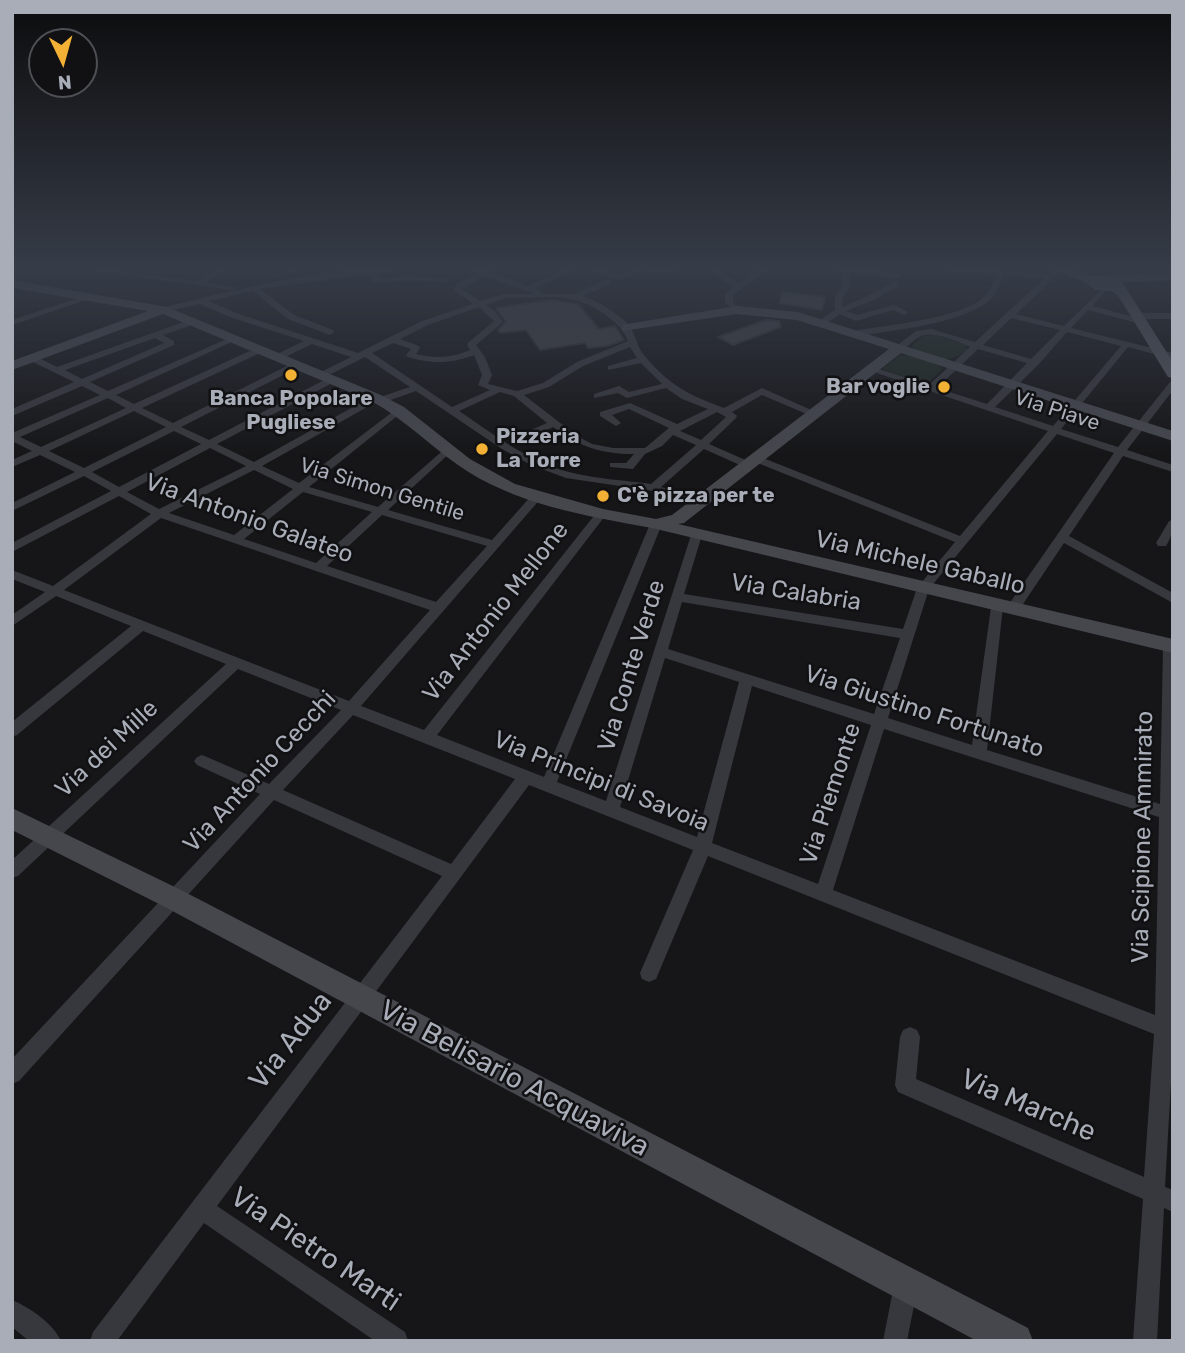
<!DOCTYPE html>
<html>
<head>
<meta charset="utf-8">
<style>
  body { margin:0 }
  #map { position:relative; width:1185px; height:1353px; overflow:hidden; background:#161618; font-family:Rubik,sans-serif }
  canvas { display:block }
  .frame { position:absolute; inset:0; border:14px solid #a8adb8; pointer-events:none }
  .north { position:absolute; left:28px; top:28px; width:70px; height:70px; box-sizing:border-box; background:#111113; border:2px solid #4d4f55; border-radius:50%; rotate:175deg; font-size:19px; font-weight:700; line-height:28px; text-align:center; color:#a8adb8 }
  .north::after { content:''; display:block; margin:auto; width:24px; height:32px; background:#f2b134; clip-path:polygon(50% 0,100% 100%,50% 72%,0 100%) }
</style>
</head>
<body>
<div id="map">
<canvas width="1185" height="1353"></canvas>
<div class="frame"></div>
<div class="north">N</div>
</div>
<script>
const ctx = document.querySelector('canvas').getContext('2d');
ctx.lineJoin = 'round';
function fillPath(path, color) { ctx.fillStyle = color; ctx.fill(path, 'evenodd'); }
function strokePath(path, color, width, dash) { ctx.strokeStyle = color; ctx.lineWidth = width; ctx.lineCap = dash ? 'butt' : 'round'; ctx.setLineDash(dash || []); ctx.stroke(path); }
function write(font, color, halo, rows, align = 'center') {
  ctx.font = font + ' Rubik,sans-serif'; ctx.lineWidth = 5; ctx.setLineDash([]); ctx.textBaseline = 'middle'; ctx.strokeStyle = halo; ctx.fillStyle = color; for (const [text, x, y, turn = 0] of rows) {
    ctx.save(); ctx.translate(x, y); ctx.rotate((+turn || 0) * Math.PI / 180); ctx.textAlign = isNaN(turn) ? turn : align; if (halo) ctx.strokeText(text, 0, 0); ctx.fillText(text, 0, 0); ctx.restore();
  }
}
fillPath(new Path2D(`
  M935,335L965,345L967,350C952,363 925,363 912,346L923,336Z
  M909,355L937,364L943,369L926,384L882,369L899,356Z`), '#1e261f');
const building = new Path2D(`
  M782,292L825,297L822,310L780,303Z
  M551,300L578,304L599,329L615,326L624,340L608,346L588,348L585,343L540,350L526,330L500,333L498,330L506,322L496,308Z
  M766,320L779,321L781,327L733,345L718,337Z`);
fillPath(building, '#404145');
strokePath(building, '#303034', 2);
fillPath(new Path2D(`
  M72,268H93L196,281L221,268H231L206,282L237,288L233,290Z
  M296,268H308L275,278L271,276Z
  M406,268L378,273L380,278L410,276L445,278L449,280L445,282L410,280L377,283H374L370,274L260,289L294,315L333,330L334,332L330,335L288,319L253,291L209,301L236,313L358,353L422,321L473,304L454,290L456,284L477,273L465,268L488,270L527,286L569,268H579L535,288L544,294H575L604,280H610V284L583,296C597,301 625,316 632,330C636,338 638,347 643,354C670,386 687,394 724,408L762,388L818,413L809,415L762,395L732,412L737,416L736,418L709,444L750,462V466H742L704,449L661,487L704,498L706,500L700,503L653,491L566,478L531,465L502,449L416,391L385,402L378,401L262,466L299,483L399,407L404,410L402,412L309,487L378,507L447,447L452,450L451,452L388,510L492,540L532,495L536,494L542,497L361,706L424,730L597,512H605V516L437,735L544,777L650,524L652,522H660L662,524L557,782L606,801L692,532H700L702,535L684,594L903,629L917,588L955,542L750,460V456H758L960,536L1048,431L865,369L873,367L929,385L970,347C957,342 933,330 919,337C910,342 906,351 895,351V347L916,331L931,329L975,342L1045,278L1003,275C1000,283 998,293 991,299C965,324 887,331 851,337L848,336V332C882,325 963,320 986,295C991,290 993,281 996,275L931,270L927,268L1050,274L1056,268H1064L1016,314L1064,326L1105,286L1109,288L1092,306L1134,317L1138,313H1173V319H1141L1145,321L1141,324L1088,310L1071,328L1173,353V359L1128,347L1061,429L1118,447L1170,382L1173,381V390L1127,450L1173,465V472L1123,456L1069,536L1173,593V603L1064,543L1017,613H1007L1006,610L1007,607L1114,453L1057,434L929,589L888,718L972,745L991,607L992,604H1002L1003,607L987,750L1160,804L1163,646L1165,643L1173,642V1048L1165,1187L1173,1190V1212L1164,1208L1157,1341H1133L1143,1199L898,1092L895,1085L900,1037L903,1030L910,1027L917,1030L920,1037L916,1079L1144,1177L1154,1034L708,856L656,979L649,982L642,979L640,973L693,850L529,785L217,1206L405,1332L408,1341H375L204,1223L117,1341H90L93,1332L442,876L274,800L19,1081L12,1084V1059L260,794L197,765L194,761L197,757L202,755L207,757L269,784L341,710L238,669L18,876L12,878V860L226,664L143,631L17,735L12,737V722L131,626L56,596L12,626V615L45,592L12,579V570L53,586L151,514L119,496L12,552V543L111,491L84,476L12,511V503L75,472L40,455L12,467V460L32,451L12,441V433L100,395L82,386L12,416V409L74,382L29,360V356H35L57,367L192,319L195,320V324L163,335L174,341V345L90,382L108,391L229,338L236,340L116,395L134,404L254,349H260V353L142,408L173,423L291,364H297V368L181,427L209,440L328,378H334V382L217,444L254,462L373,396L380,397L410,387L365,357L323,378H317V374L351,357L312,344L279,360H273V356L304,341L230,317L200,304L163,312L159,310L160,308C239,289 324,266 406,268ZM484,276L534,294H504L480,301L462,289ZM505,298C544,298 575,291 607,316C617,324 623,329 628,341L577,362L543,383L517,391L488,384L492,375L485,357L476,345L503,322L495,311L486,305ZM479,307L494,321L468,343L467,345L470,350C453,358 435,359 416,354L420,348L419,346L400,339L428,325ZM1011,318L1060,330L1031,359L983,345ZM1067,332L1121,346L1053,426L995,407L1038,365ZM155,338L164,343L82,379L65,370ZM393,343L411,349L406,355L408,357C431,364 451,364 474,355L482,375L478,385L490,390L452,407L372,353ZM630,347L637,358L608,366V370L641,363L662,384L629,392L619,386L594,394V398L618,393L627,398L666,388L682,399L708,409L677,424L630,403L600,412V416L616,426L621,423L612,415L629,409L669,428L645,448H613L592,444L577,436L524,395L549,387L583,366ZM978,349L1027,363L987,404L937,388ZM500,392L514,396L547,423L524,433V437H532L553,427C579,447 602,454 634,454L626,463H610V467L633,469L645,454L662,446L673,435L696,445L651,484C624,480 595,479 569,472C529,462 493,434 459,411ZM108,398L126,408L41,447L20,437ZM134,411L166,427L84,468L49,451ZM717,412L726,417L701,440L680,431ZM174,431L201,444L119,487L92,472ZM210,448L246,466L159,509L127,492ZM254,470L293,489L234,535L169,513ZM303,492L372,512L316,563L244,539ZM382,515L487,546L436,602L327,566ZM161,518L430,610L349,701L64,590ZM682,602L900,638L874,714L668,649ZM665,658L739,682L697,837L620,807ZM752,686L871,725L818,884L712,843ZM353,715L515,779L451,864L283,790ZM884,729L1159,817L1155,1015L833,890Z
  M585,268H596L619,275L638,268H655L665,271L673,268H683L665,276L647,270L619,280Z
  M705,268H714L739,283L759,269L766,271L733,295V302L741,310L737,312L725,303V294L734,287Z
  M823,268L866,270L867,268H875L874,271L900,274V278H897L851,274L849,277L851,285L843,297L842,307L870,295L894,282H897V286L876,299L846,311L857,315L894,305L908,312L904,315L893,310L856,321L840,314L824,325H818V321L835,310V297L843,285L841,277L844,273Z
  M85,296L92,298L12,325V320Z
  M1173,520C1173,530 1172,536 1166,546H1158L1156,543L1169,521Z
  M906,1273L914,1277L918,1285L907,1341H883L894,1285L898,1277Z
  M12,1300C29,1307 54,1324 61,1341H29L12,1327Z`), '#37383d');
fillPath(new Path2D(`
  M1173,273V280L1108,283L1102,279L1108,275Z
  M12,280L167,307L381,395L404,407L470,459L515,484L603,509L656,519L672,515L889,349L797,320L737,314L622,331V325L627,324L737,306L798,312L1173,431V441L901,353L684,523L678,524L1173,639V653L652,528C586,516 513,504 458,465C428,444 403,418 371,401L163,314L12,370V361L148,311L12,288Z
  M12,808L181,890L1028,1328L1033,1341H977L163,906L12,830Z`), '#45474d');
fillPath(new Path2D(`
  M1046,268H1065L1090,276L1108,275L1122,282L1173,362V378L1168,377L1119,297L1112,291L1095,290L1085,282Z`), '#53555c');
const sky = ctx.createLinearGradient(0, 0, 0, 457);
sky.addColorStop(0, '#0c0c0d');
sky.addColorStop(0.59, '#363c48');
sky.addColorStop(1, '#363c4800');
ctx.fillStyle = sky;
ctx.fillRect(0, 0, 1185, 457);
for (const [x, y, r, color] of [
  [291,375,7,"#f2b134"],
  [944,387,7,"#f2b134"],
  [482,449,7,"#f2b134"],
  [603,496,7,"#f2b134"]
]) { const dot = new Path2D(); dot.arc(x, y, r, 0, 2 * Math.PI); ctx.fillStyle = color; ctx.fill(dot); strokePath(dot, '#111113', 2.5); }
write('bold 21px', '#a8adb8', '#111113', [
  ["Bar voglie",930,387,"right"],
  ["Banca Popolare",291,399,"center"],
  ["Pugliese",291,423,"center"],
  ["Pizzeria",496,437],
  ["La Torre",496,461],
  ["C'è pizza per te",617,496]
], 'left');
write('21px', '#a8adb8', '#111113', [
  ["Via Piave",1057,411,18],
  ["Via Simon Gentile",382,490,17]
]);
write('24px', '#a8adb8', '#111113', [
  ["Via Antonio Galateo",249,519,20],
  ["Via Michele Gaballo",920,563,13],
  ["Via Calabria",796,593,9],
  ["Via Antonio Mellone",496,612,-52],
  ["Via Conte Verde",632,666,-73],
  ["Via Giustino Fortunato",924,712,18],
  ["Via dei Mille",107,749,-43],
  ["Via Antonio Cecchi",260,772,-47],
  ["Via Principi di Savoia",601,782,22],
  ["Via Piemonte",831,794,-72],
  ["Via Scipione Ammirato",1143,837,-89]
]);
write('28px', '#a8adb8', '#111113', [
  ["Via Adua",291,1041,-52],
  ["Via Belisario Acquaviva",514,1079,28],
  ["Via Marche",1028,1106,23],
  ["Via Pietro Marti",315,1250,34]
]);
</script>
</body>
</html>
